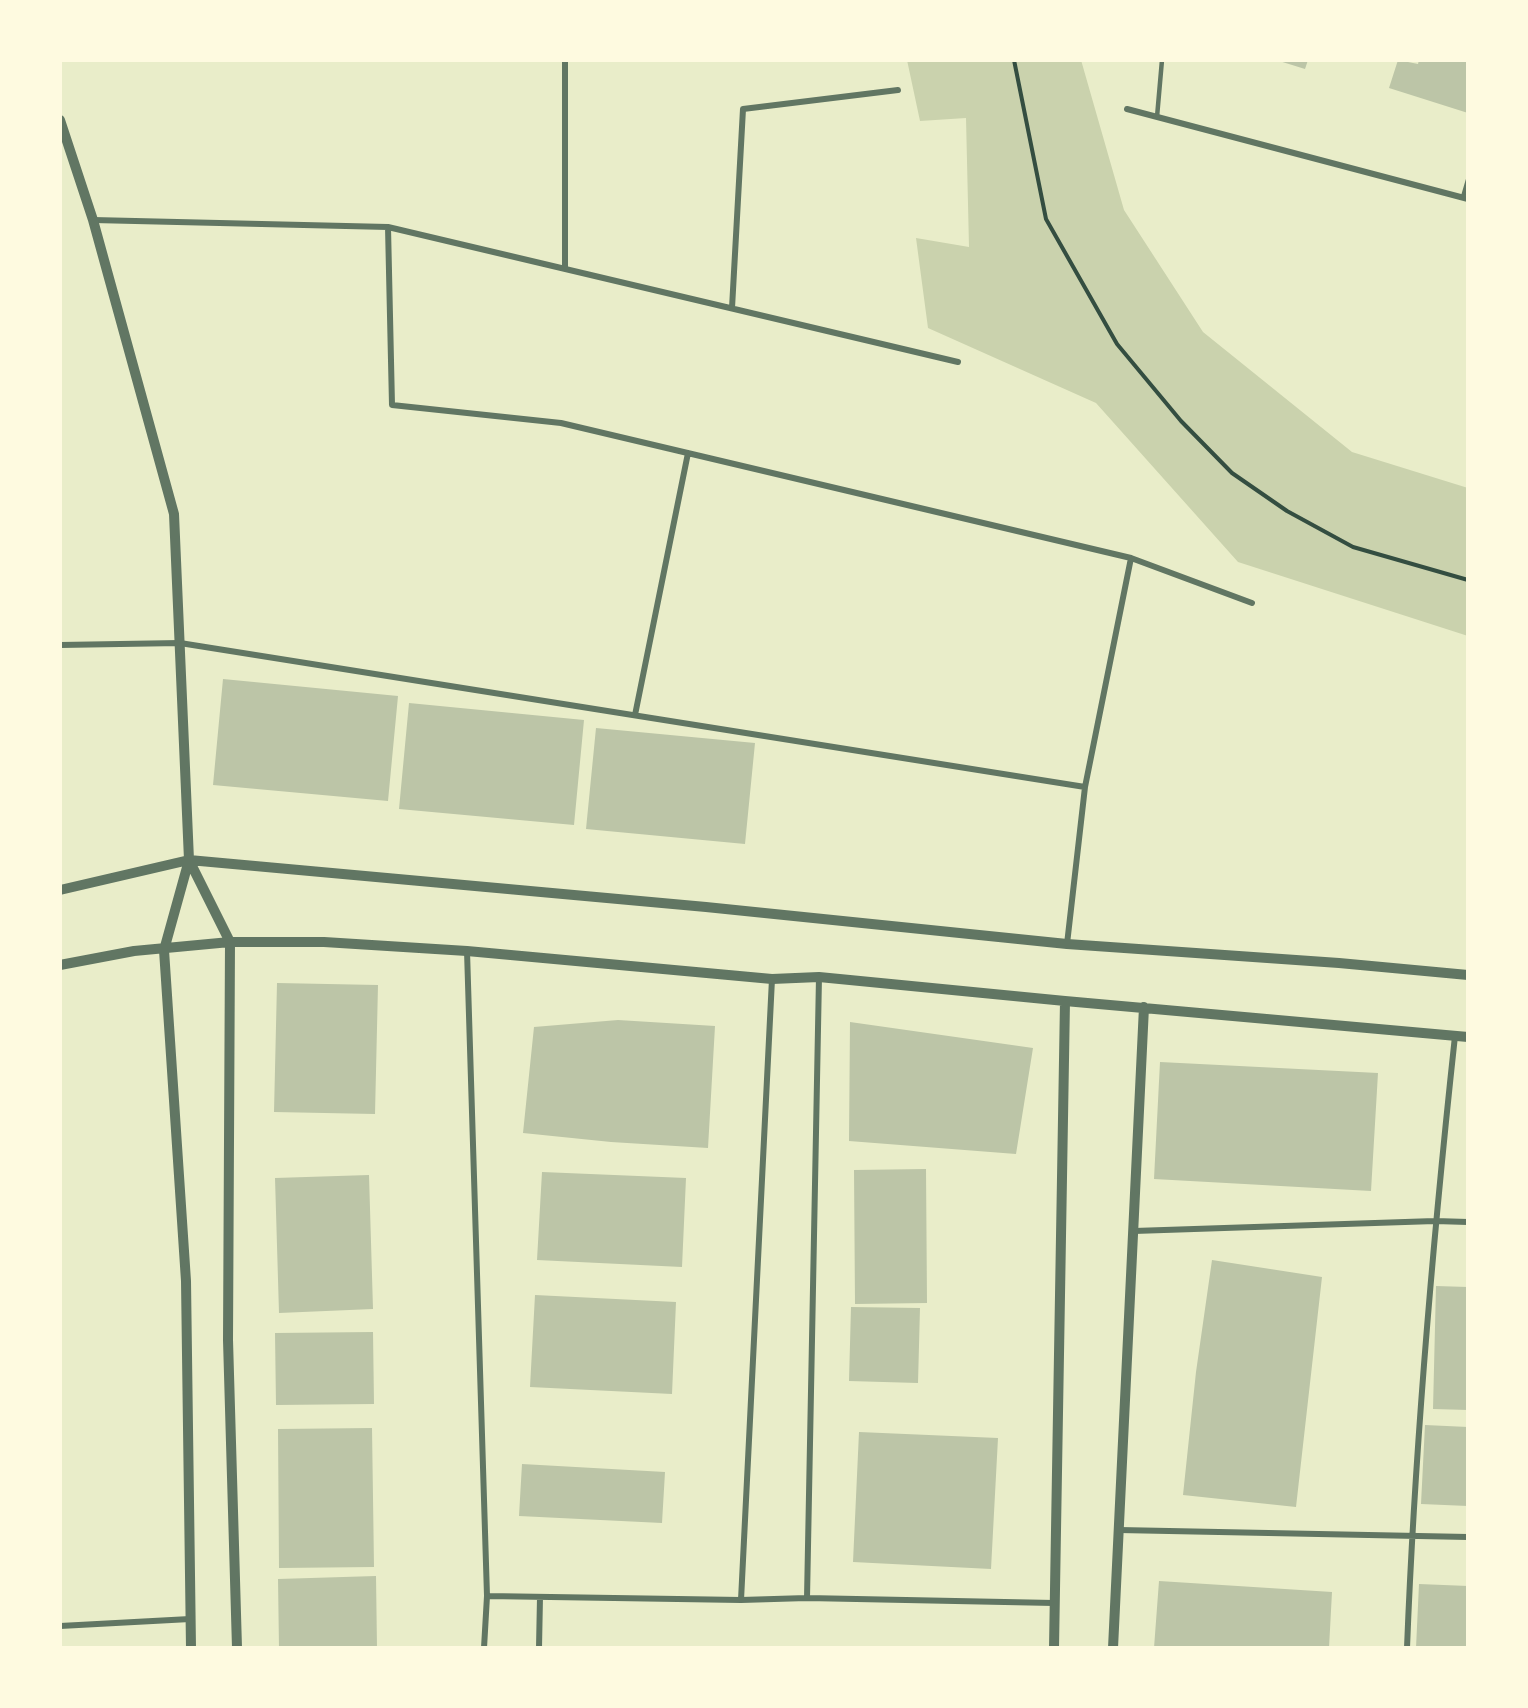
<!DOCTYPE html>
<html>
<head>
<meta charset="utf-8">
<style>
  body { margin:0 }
  #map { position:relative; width:1528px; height:1708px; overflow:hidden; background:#e9edc9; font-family:Literata,serif }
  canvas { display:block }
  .frame { position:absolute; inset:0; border:62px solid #fefae0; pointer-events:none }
</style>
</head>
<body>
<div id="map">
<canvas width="1528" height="1708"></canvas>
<div class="frame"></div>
</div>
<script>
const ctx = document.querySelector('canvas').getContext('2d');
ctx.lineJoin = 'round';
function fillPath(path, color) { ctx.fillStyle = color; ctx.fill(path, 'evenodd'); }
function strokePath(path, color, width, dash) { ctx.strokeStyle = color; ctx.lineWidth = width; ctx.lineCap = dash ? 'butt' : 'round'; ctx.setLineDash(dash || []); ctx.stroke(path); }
fillPath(new Path2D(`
  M907,60H1081L1124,210L1203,332L1352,452L1468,488V636L1238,562L1096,403L928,328L916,238L969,247L966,118L920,121Z`), '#cad2ad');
fillPath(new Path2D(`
  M1276,60H1308L1305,69Z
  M1398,60L1418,64L1419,60H1468V113L1389,88Z
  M223,679L398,696L388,801L213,785Z
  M409,703L584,720L574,825L399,809Z
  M596,728L755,743L745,844L586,829Z
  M277,983L378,985L375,1114L274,1112Z
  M618,1020L715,1026L708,1148L611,1142L523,1133L534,1027Z
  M850,1022L1033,1048L1016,1154L849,1141Z
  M1160,1062L1378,1073L1371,1191L1154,1179Z
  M926,1169L927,1303L855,1304L854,1170Z
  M542,1172L686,1178L682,1267L537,1260Z
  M369,1175L373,1309L279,1313L275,1178Z
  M1212,1260L1322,1277L1296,1507L1183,1495L1196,1372Z
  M1436,1286L1468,1287V1410L1433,1409Z
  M535,1295L676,1302L672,1394L530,1387Z
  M851,1307L920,1308L918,1383L849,1381Z
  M373,1332L374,1404L276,1405L275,1333Z
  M1425,1425L1468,1427V1506L1421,1504Z
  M372,1428L374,1567L279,1568L278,1429Z
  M859,1432L998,1438L991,1569L853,1562Z
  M522,1464L665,1472L662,1523L519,1516Z
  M376,1576L377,1648H279L278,1579Z
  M1159,1581L1332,1592L1329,1648H1154Z
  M1419,1584L1468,1586V1648H1416Z`), '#bcc5a7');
strokePath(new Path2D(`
  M1014,60L1046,219L1117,344L1181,421L1232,473L1287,511L1353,547L1468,580`), '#344e41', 4);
strokePath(new Path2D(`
  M1157,117L1162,60
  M1463,197L1468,180`), '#617663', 4.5);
strokePath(new Path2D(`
  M1127,109L1468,199
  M93,220L388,227L392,405L561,423L1131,558L1252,603
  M388,227L958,362
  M565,269V60
  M732,308L743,109L898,90
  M60,645L180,643L1085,787L1131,558
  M635,715L688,453
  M1067,944L1085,787
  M467,951L487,1596
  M1134,1231L1435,1221L1468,1222
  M1119,1530L1468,1537
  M807,1598L819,977
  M741,1600L807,1598L1054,1603
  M60,1626L190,1619
  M484,1648L487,1596L741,1600L772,979
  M539,1648L540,1597
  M1407,1648C1415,1443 1433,1239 1455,1036`), '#617663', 6);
strokePath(new Path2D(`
  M60,120L93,220L174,514L189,860L164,950L186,1281L191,1648
  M189,860L230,942L228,1340L237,1648
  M60,890L189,860L706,907L1067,944L1339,963L1468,975
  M60,965L134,951L230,942H324L467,951L772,979L819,977L1065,1001L1468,1037
  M1054,1648L1065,1001
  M1113,1648L1144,1007`), '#617663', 10);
</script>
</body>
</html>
